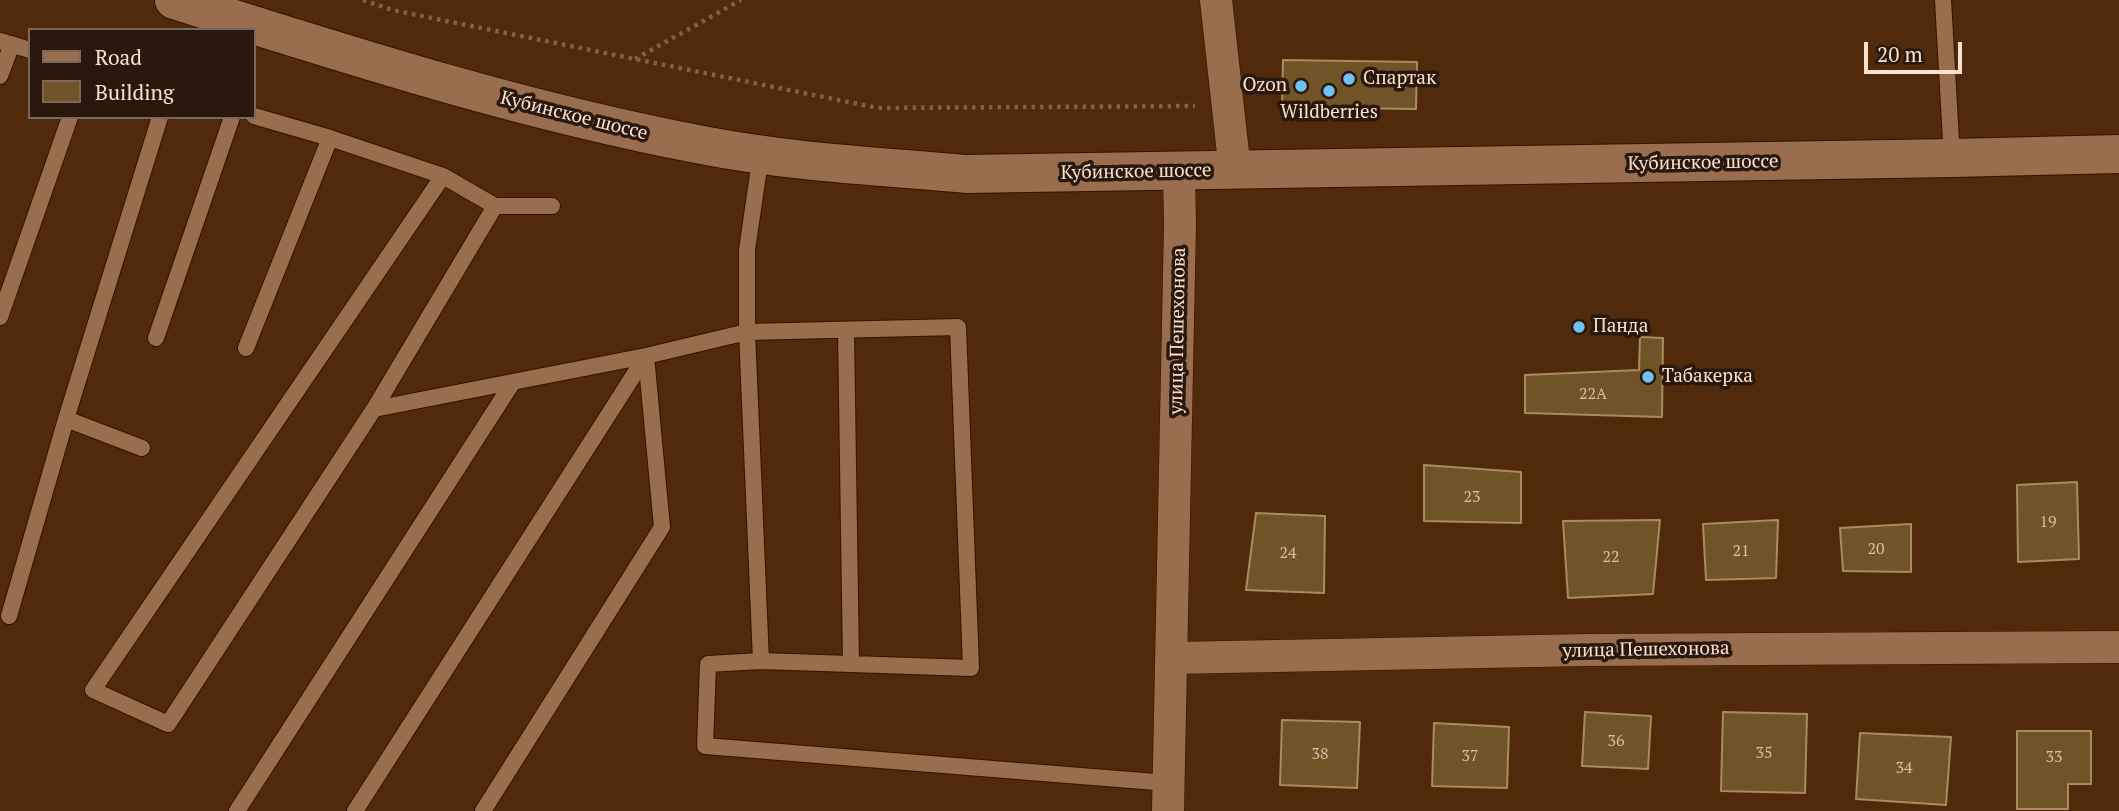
<!DOCTYPE html>
<html>
<head>
<meta charset="utf-8">
<style>
  body { margin:0 }
  #map { position:relative; width:2119px; height:811px; overflow:hidden; background:#502a0a; font-family:"PT Serif",serif }
  canvas { display:block }
  .legend { position:absolute; left:28px; top:28px; width:228px; height:91px; box-sizing:border-box; background:#29180b; border:2px solid #7c685a; margin:0; padding:9px 12px; list-style:none; font-size:21px; color:#f9e1d0 }
  .legend li { display:flex; align-items:center; gap:14px; height:35px }
  .legend b { width:35px; border:2px solid #7c685a }
  .scale { position:absolute; left:1864px; top:42px; width:98px; height:32px; box-sizing:border-box; border:4px solid #f9e1d0; border-top:0; padding-left:9px; font-size:21px; line-height:24px; white-space:nowrap; color:#f9e1d0; -webkit-text-stroke:5px #29180b; paint-order:stroke }
</style>
</head>
<body>
<div id="map">
<canvas width="2119" height="811"></canvas>
<ul class="legend">
<li><b style="height:9px;background:#996e4f"></b>Road</li>
<li><b style="height:19px;background:#705428"></b>Building</li>
</ul>
<div class="scale">20 m</div>
</div>
<script>
const ctx = document.querySelector('canvas').getContext('2d');
ctx.lineJoin = 'round';
function fillPath(path, color) { ctx.fillStyle = color; ctx.fill(path, 'evenodd'); }
function strokePath(path, color, width, dash) { ctx.strokeStyle = color; ctx.lineWidth = width; ctx.lineCap = dash ? 'butt' : 'round'; ctx.setLineDash(dash || []); ctx.stroke(path); }
function write(font, color, halo, rows, align = 'center') {
  ctx.font = font + ' "PT Serif",serif'; ctx.lineWidth = 7; ctx.setLineDash([]); ctx.textBaseline = 'middle'; ctx.strokeStyle = halo; ctx.fillStyle = color; for (const [text, x, y, turn = 0] of rows) {
    ctx.save(); ctx.translate(x, y); ctx.rotate((+turn || 0) * Math.PI / 180); ctx.textAlign = isNaN(turn) ? turn : align; if (halo) ctx.strokeText(text, 0, 0); ctx.fillText(text, 0, 0); ctx.restore();
  }
}
const building = new Path2D(`
  M1283,60L1417,62L1416,109L1282,107Z
  M1640,337L1663,338L1662,417L1525,413V375L1639,370Z
  M1424,465L1521,472V523L1424,521Z
  M2077,482L2079,559L2018,562L2017,485Z
  M1256,513L1325,516L1324,593L1246,590Z
  M1660,520L1653,594L1568,598L1563,521Z
  M1778,520L1776,578L1706,580L1703,524Z
  M1911,524V572L1843,571L1840,528Z
  M1585,712L1651,716L1648,769L1582,766Z
  M1723,712L1807,714L1805,793L1721,791Z
  M1282,720L1360,722L1357,788L1280,785Z
  M1434,723L1509,727L1507,788L1432,786Z
  M2017,731H2091V784H2068V809H2017Z
  M1860,733L1951,737L1946,805L1856,799Z`);
fillPath(building, '#705428');
strokePath(building, '#a98b5e', 2);
const service = new Path2D(`
  M1943,0L1952,158
  M0,41L30,50
  M0,76L12,44
  M254,116L330,138L443,176L495,206H552
  M443,176L93,690L168,724L374,409L495,206
  M0,317L70,117
  M846,331L851,664
  M156,338L232,117
  M246,348L330,138
  M374,409L646,356L747,332L958,327L971,668L761,661L747,332V250L761,154
  M66,419L142,448
  M9,616L66,419L160,117
  M761,661L708,664L705,746L1168,783
  M237,811L513,382
  M355,811L646,356
  M483,811L662,527L646,356`);
const minor = new Path2D(`
  M1216,0L1235,171
  M1173,658L1587,650L2119,647
  M1168,811L1180,224L1179,172`);
const secondary = new Path2D(`
  M174,0C348,55 522,111 702,145C789,162 877,166 966,174L1952,158L2119,154`);
strokePath(service, '#301400', 18);
strokePath(minor, '#301400', 33);
strokePath(secondary, '#301400', 40);
strokePath(new Path2D(`
  M363,0L392,10L878,108L1195,106
  M635,59L741,0`), '#836146', 4.5, [3.5, 5]);
strokePath(service, '#996e4f', 16);
strokePath(minor, '#996e4f', 32);
strokePath(secondary, '#996e4f', 38);
for (const [x, y, r, color] of [
  [1349,79,7,"#6fc2f4"],
  [1301,86,7,"#6fc2f4"],
  [1329,91,7,"#6fc2f4"],
  [1579,327,7,"#6fc2f4"],
  [1648,377,7,"#6fc2f4"]
]) { const dot = new Path2D(); dot.arc(x, y, r, 0, 2 * Math.PI); ctx.fillStyle = color; ctx.fill(dot); strokePath(dot, '#29180b', 2.5); }
write('16px', '#d7bea6', null, [
  ["22А",1593,394],
  ["23",1472,497],
  ["19",2048,522],
  ["20",1876,549],
  ["21",1741,551],
  ["24",1288,553],
  ["22",1611,557],
  ["36",1616,741],
  ["35",1764,753],
  ["38",1320,754],
  ["37",1470,756],
  ["33",2054,757],
  ["34",1904,768]
]);
write('19px', '#f9e1d0', '#29180b', [
  ["Спартак",1363,79],
  ["Ozon",1287,86,"right"],
  ["Wildberries",1329,113,"center"],
  ["Панда",1593,327],
  ["Табакерка",1662,377]
], 'left');
write('19px', '#f9e1d0', '#29180b', [
  ["Кубинское шоссе",574,116,14],
  ["Кубинское шоссе",1703,163,-1],
  ["Кубинское шоссе",1136,172,-1],
  ["улица Пешехонова",1178,331,-89],
  ["улица Пешехонова",1646,650,-1]
]);
</script>
</body>
</html>
